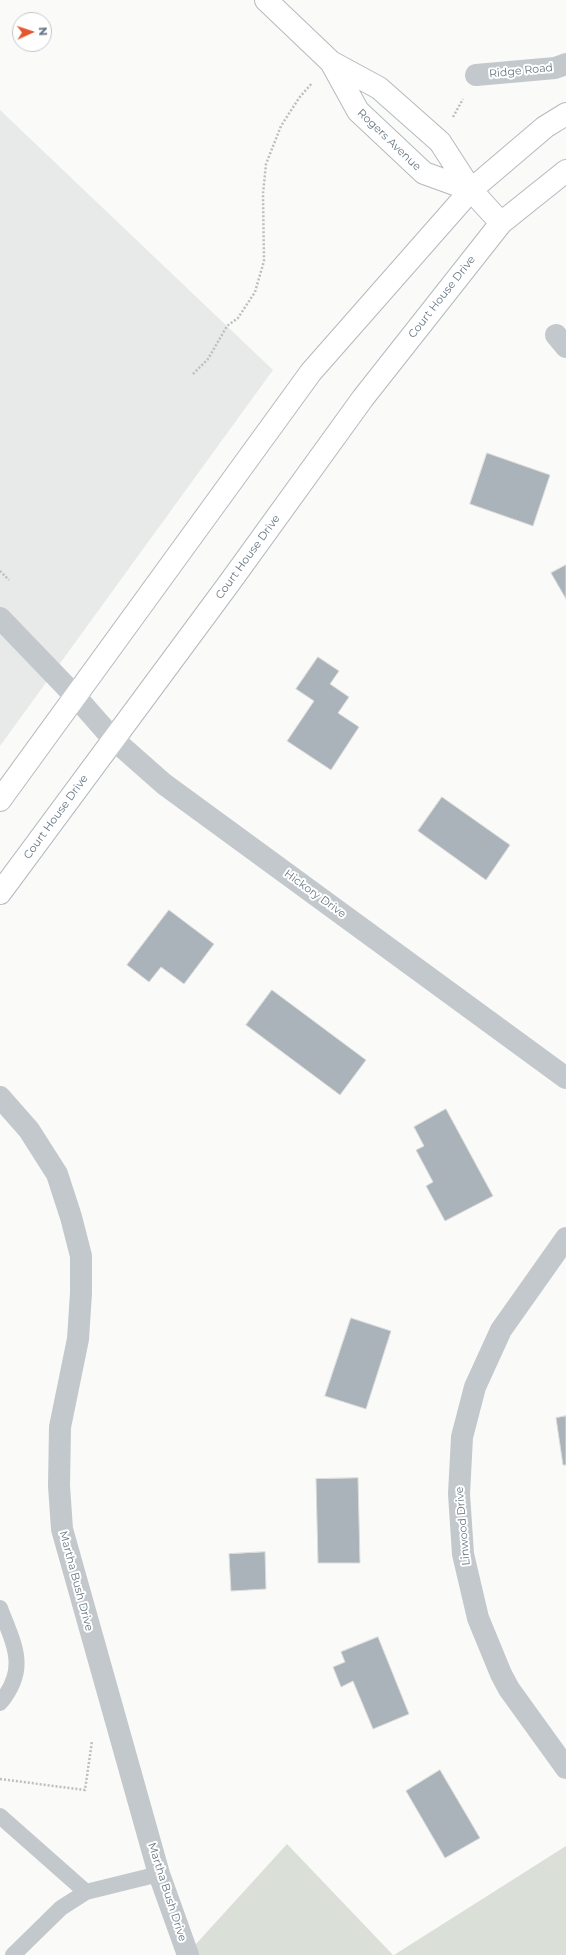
<!DOCTYPE html>
<html>
<head>
<meta charset="utf-8">
<style>
  body { margin:0 }
  #map { position:relative; width:566px; height:1955px; overflow:hidden; background:#fafaf8; font-family:Montserrat,sans-serif }
  canvas { display:block }
  .north { position:absolute; left:12px; top:12px; width:40px; height:40px; box-sizing:border-box; background:#fff; border:1px solid #c1c8cd; border-radius:50%; rotate:87deg; font-size:11px; font-weight:700; line-height:16px; text-align:center; color:#657683 }
  .north::after { content:''; display:block; margin:auto; width:14px; height:18px; background:#e4572e; clip-path:polygon(50% 0,100% 100%,50% 72%,0 100%) }
</style>
</head>
<body>
<div id="map">
<canvas width="566" height="1955"></canvas>
<div class="north">N</div>
</div>
<script>
const ctx = document.querySelector('canvas').getContext('2d');
ctx.lineJoin = 'round';
function fillPath(path, color) { ctx.fillStyle = color; ctx.fill(path, 'evenodd'); }
function strokePath(path, color, width, dash) { ctx.strokeStyle = color; ctx.lineWidth = width; ctx.lineCap = dash ? 'butt' : 'round'; ctx.setLineDash(dash || []); ctx.stroke(path); }
function write(font, color, halo, rows, align = 'center') {
  ctx.font = font + ' Montserrat,sans-serif'; ctx.lineWidth = 4; ctx.setLineDash([]); ctx.textBaseline = 'middle'; ctx.strokeStyle = halo; ctx.fillStyle = color; for (const [text, x, y, turn = 0] of rows) {
    ctx.save(); ctx.translate(x, y); ctx.rotate((+turn || 0) * Math.PI / 180); ctx.textAlign = isNaN(turn) ? turn : align; if (halo) ctx.strokeText(text, 0, 0); ctx.fillText(text, 0, 0); ctx.restore();
  }
}
fillPath(new Path2D(`
  M0,110L273,370L0,746Z`), '#e8e9e9');
fillPath(new Path2D(`
  M287,1844L393,1955H186Z
  M566,1846V1955H394Z`), '#dadfd7');
const building = new Path2D(`
  M487,453L550,475L533,526L470,504Z
  M566,565V599L551,573Z
  M318,657L339,671L330,684L349,697L338,713L359,727L331,770L287,741L314,701L296,689Z
  M442,797L510,845L486,880L418,831Z
  M169,910L214,944L184,984L161,967L149,982L127,965Z
  M272,990L366,1060L340,1095L246,1025Z
  M446,1109L493,1196L445,1221L426,1186L433,1182L416,1150L424,1146L414,1127Z
  M351,1318L391,1331L366,1409L325,1396Z
  M566,1416V1465H563L556,1418Z
  M358,1478L360,1563H318L316,1479Z
  M265,1552L266,1589L231,1591L229,1554Z
  M378,1637L409,1714L373,1729L353,1681L341,1687L333,1667L345,1662L341,1652Z
  M440,1770L480,1838L445,1858L406,1791Z`);
fillPath(building, '#aab3b9');
strokePath(building, '#dcdcda', 1);
const secondary = new Path2D(`
  M266,0L331,62L379,88L440,142L471,190L501,223
  M331,62L358,111L424,173L471,190
  M0,800L311,372L471,190L545,127L566,114
  M0,893L230,582L363,398L501,223L566,171`);
strokePath(secondary, '#b3babf', 24);
strokePath(new Path2D(`
  M453,117L463,99
  M193,374L208,359L227,326L238,318L255,292L264,261L263,194L266,164L281,126L299,98L312,83
  M0,571L9,580
  M0,1779L85,1790L92,1741`), '#bbbfc2', 2.5, [2, 2]);
strokePath(new Path2D(`
  M0,1608C14,1645 29,1668 0,1703
  M0,1816L86,1892
  M13,1955L61,1908L86,1892L159,1874`), '#c3c8cc', 16);
strokePath(new Path2D(`
  M476,75L555,68L566,64
  M556,335L566,347
  M0,618L76,697L113,739L164,784L566,1078
  M0,1097L29,1130L57,1174L71,1217L81,1256V1293L78,1339L60,1427L59,1486L62,1529L159,1874L188,1955
  M566,1238L501,1330L475,1387L462,1437L459,1494L463,1554L478,1618L501,1674L509,1689L566,1768`), '#c3c8cc', 22);
strokePath(secondary, '#fff', 22);
write('11px', '#657683', '#fff', [
  ["Ridge Road",521,71,-6],
  ["Rogers Avenue",389,140,44],
  ["Court House Drive",442,297,-52],
  ["Court House Drive",248,557,-54],
  ["Court House Drive",56,817,-54],
  ["Hickory Drive",315,894,36],
  ["Linwood Drive",463,1526,-95],
  ["Martha Bush Drive",76,1581,75],
  ["Martha Bush Drive",167,1892,72]
]);
</script>
</body>
</html>
